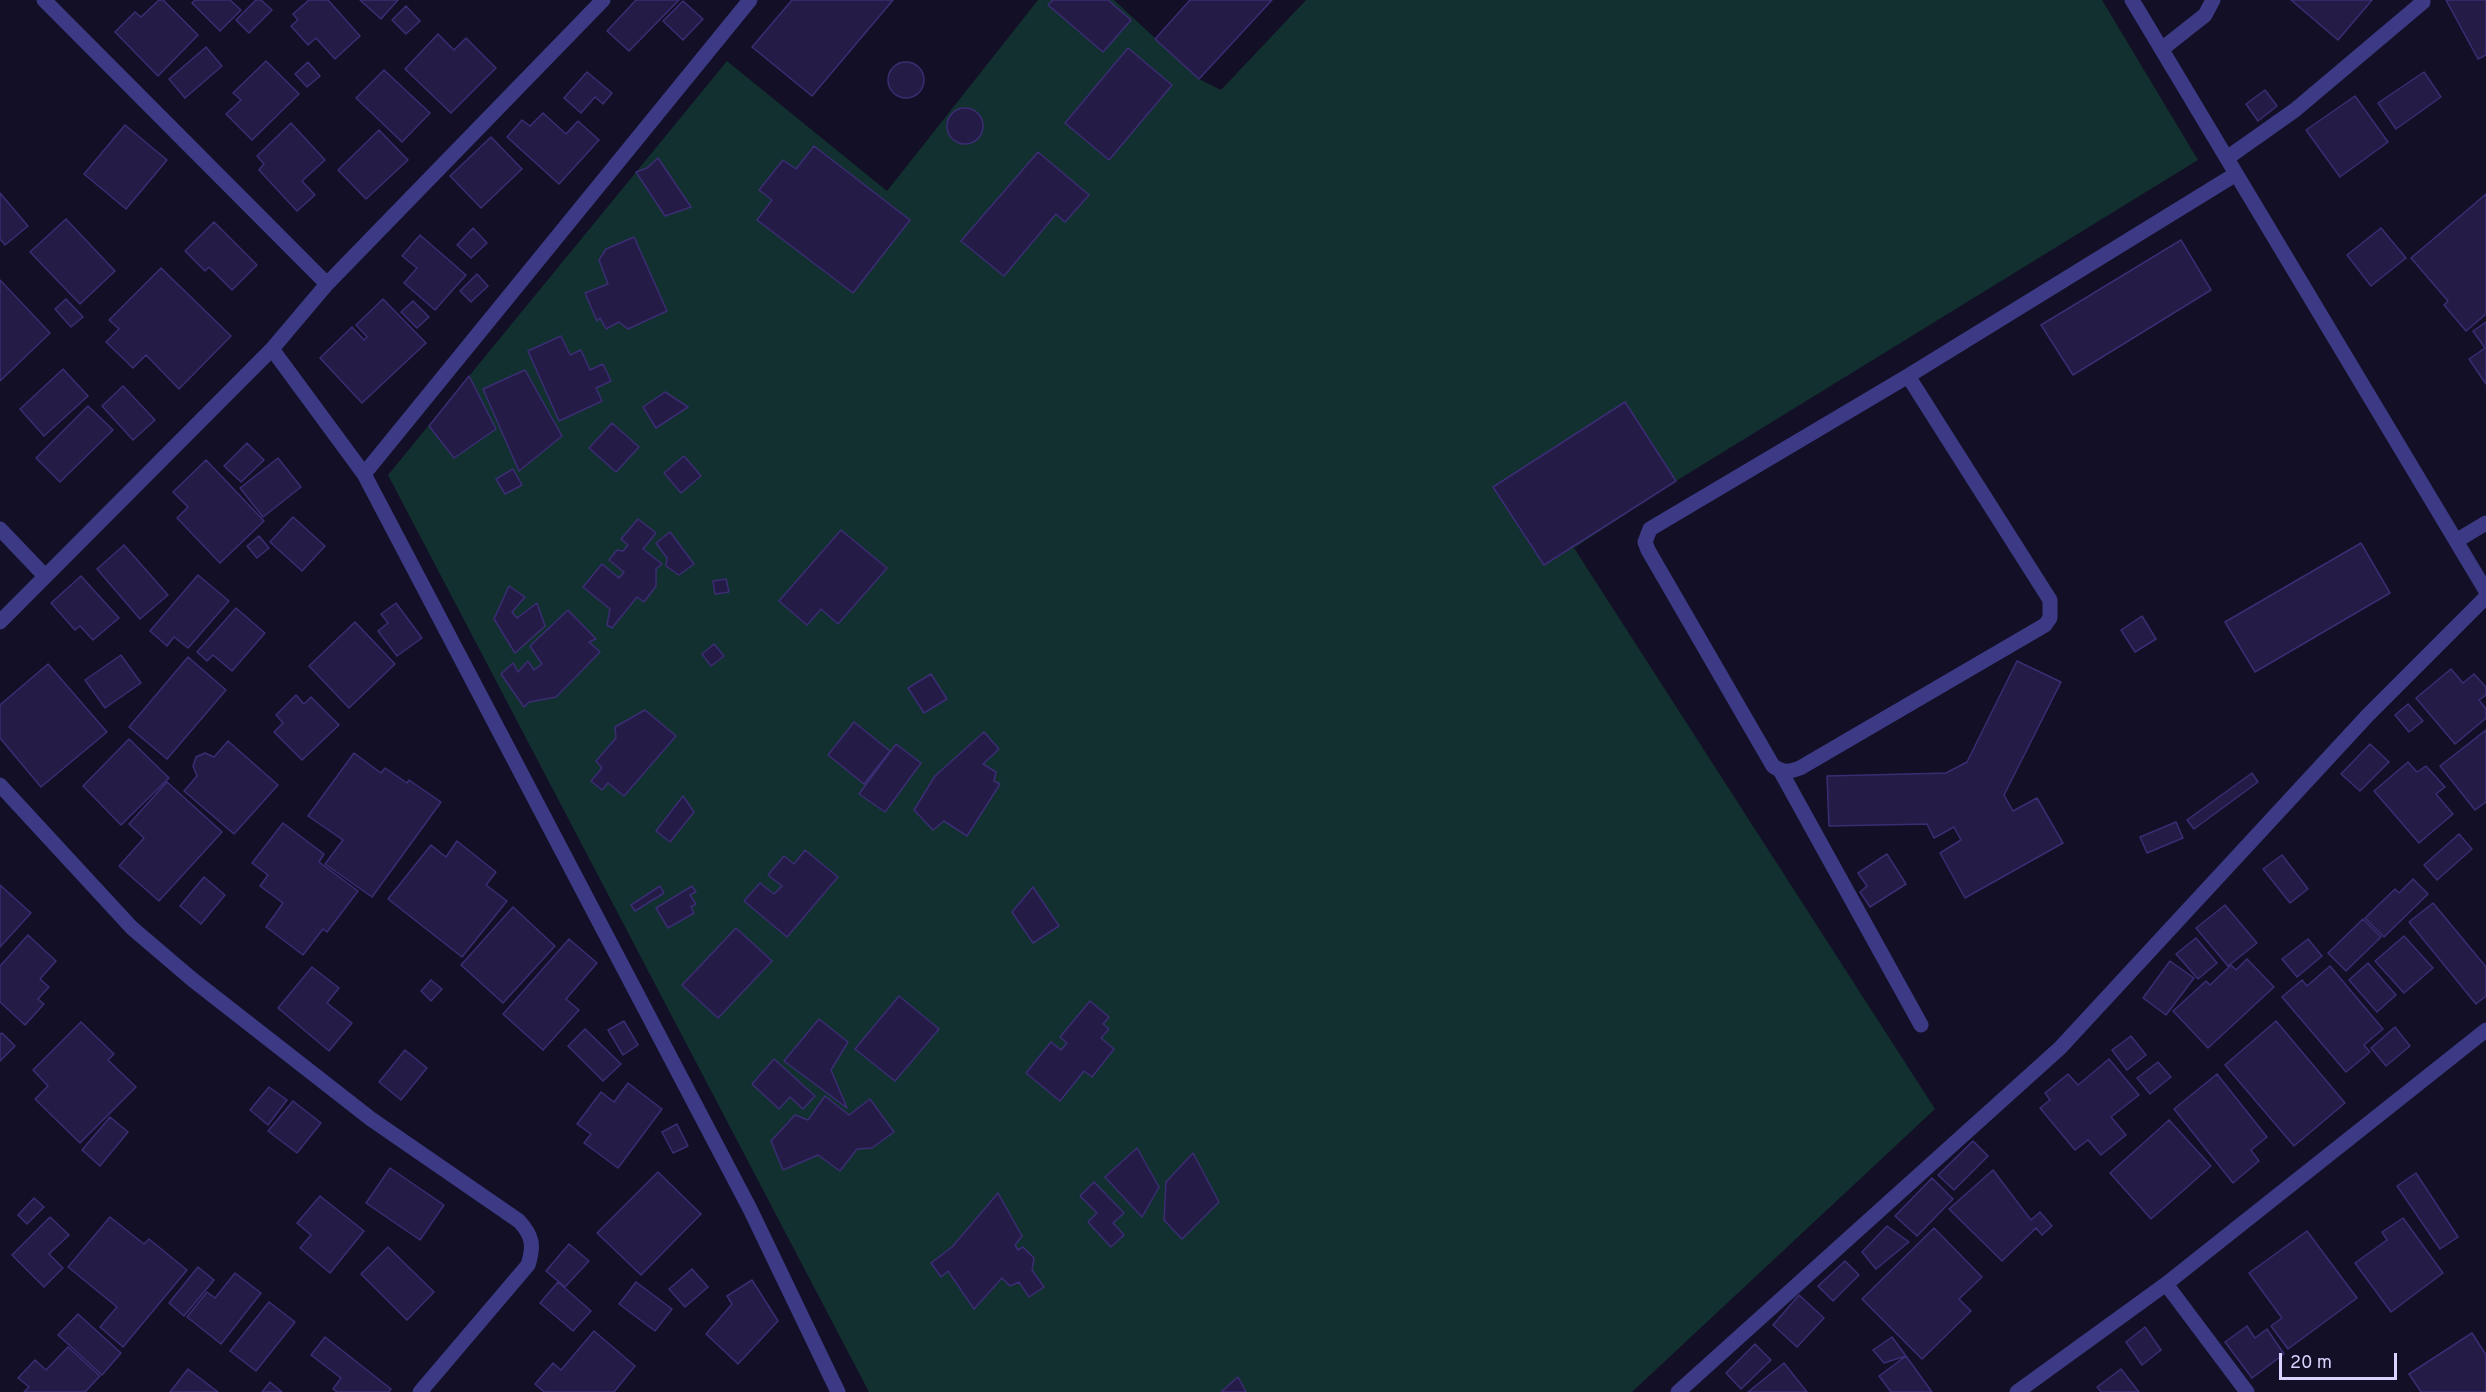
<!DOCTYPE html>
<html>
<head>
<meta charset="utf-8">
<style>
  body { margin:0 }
  #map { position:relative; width:2486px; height:1392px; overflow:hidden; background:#130f26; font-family:Overpass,sans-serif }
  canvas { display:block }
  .scale { position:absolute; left:2279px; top:1353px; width:118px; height:27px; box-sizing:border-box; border:3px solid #d9d4ff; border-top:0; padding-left:8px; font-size:18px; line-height:21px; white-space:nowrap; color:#d9d4ff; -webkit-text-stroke:4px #130f26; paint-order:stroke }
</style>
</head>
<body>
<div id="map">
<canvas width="2486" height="1392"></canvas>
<div class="scale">20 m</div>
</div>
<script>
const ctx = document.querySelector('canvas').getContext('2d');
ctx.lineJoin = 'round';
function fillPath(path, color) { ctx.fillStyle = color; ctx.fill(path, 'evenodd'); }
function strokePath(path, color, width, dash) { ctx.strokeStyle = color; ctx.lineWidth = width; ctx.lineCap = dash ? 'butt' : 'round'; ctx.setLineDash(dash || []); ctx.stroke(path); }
fillPath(new Path2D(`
  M1038,0H1114L1199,79L1221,90L1306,0H2102L2198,160L1676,481L1574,548L1935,1109L1632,1392H869L388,475L727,61L887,191Z`), '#12302f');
const building = new Path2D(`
  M159,0H163L198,35L158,76L115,32L135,12L141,17Z
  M195,0H230L241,10L220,31L192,3Z
  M256,0H261L272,10L249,33L236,20Z
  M309,0H328L360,36L335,59L316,38L308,45L291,26L298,20L293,14Z
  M360,0H398L381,19Z
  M636,0H679L629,51L607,31Z
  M792,0H893L812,96L752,47Z
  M1053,0H1108L1131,20L1103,52L1048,5Z
  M1190,0H1272L1199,79L1155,39Z
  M2291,0H2372L2338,40Z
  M2446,0H2486V55L2478,59Z
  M683,1L703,19L683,40L663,21Z
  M406,6L420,21L406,34L392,20Z
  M438,34L454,50L466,38L496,68L451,113L405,69Z
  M206,47L222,66L185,98L169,79Z
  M1128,48L1172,85L1109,160L1065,123Z
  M266,61L299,94L252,140L226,114L241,100L233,93Z
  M888 80a18 18 0 1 1 36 0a18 18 0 1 1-36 0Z
  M308,62L320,76L307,87L295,74Z
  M384,70L430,113L402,142L356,98Z
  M587,72L612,93L603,104L595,97L581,113L564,98Z
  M2424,72L2441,97L2396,129L2378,103Z
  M2265,90L2277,106L2258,121L2246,104Z
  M2355,96L2388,142L2340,177L2306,130Z
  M947 126a18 18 0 1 1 36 0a18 18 0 1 1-36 0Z
  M543,113L566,134L578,121L599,140L559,184L507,137L522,120L530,126Z
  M291,123L325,160L302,181L315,195L297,211L259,170L264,164L257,156Z
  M125,125L167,160L126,209L84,174Z
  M379,130L408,160L366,199L338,170Z
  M491,137L522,169L481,208L450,176Z
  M814,146L910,220L853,293L757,220L772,200L759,190L783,160L796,169Z
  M1038,152L1089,195L1065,222L1056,214L1004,276L961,241Z
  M658,158L691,207L665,216L636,172L647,168Z
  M0,193L28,226L5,245L0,239Z
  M2486,194V314L2466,331L2444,305L2448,301L2411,258Z
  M66,219L115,271L80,304L30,252Z
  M214,222L257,265L232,290L209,267L205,271L185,251Z
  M473,228L487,243L471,258L457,245Z
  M2381,228L2406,258L2371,286L2347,255Z
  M420,235L466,275L435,310L404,283L417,268L402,256Z
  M634,237L667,311L628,329L619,322L606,329L600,318L597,321L585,293L608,284L599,260L606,249Z
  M2181,240L2211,290L2073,375L2041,325Z
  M161,268L231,336L179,389L146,355L133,368L106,342L119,329L109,320Z
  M477,274L488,286L471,302L460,291Z
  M0,280L50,333L0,381Z
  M66,299L83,317L71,327L55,309Z
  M383,299L426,343L362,403L320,358L352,327L364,340L367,337L356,325Z
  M413,301L429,317L417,328L401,312Z
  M2486,322V384L2469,359L2485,348L2473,331Z
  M561,336L570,355L581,350L590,370L603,364L611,381L596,388L602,401L559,421L528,351Z
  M63,369L88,396L44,436L20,409Z
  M525,370L562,436L519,471L483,389Z
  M469,376L496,429L454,458L429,426Z
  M123,386L155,420L133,440L102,406Z
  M665,392L688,407L656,428L643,407Z
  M1625,402L1676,481L1544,565L1493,487Z
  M88,406L113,430L60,482L36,458Z
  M612,423L639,447L616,472L589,448Z
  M247,443L264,460L241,482L224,466Z
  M684,456L701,476L681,493L664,473Z
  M278,458L301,487L263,517L240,488Z
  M206,460L264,521L220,563L177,518L188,507L173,492Z
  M513,469L522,485L505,494L496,479Z
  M293,517L325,546L302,571L270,542Z
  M638,519L656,533L643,549L662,564L656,569V586L644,602L637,597L612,628L607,625L610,609L583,587L602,564L619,578L624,572L609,560L617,550L623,551L628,545L621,539Z
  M841,530L887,568L838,624L821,609L807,625L779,601Z
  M670,532L694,564L679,575L666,566L667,558L656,543Z
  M259,536L269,548L257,558L247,546Z
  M2361,543L2390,593L2255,672L2225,622Z
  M124,545L168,595L140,619L97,569Z
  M198,575L229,601L188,648L174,637L167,646L150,631Z
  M81,576L119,618L93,640L80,626L75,630L51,603Z
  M726,579L729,592L715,594L713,581Z
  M509,586L525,597L512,612L517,618L537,603L545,626L515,653L494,619Z
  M396,603L422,638L397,656L378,631L388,623L381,614Z
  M236,608L265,633L232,671L213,655L207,661L197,652Z
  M568,610L596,639L589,642L600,652L556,697L529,702L524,707L501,674L513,663L518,672L528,661L534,670L542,664L530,646Z
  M2142,616L2156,639L2135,652L2121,630Z
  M355,622L395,664L349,708L309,666Z
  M714,644L724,656L711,666L702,654Z
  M121,655L141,683L105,708L85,680Z
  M188,657L226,690L167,759L129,727Z
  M2017,661L2061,682L2004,795L2013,811L2037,798L2063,843L1965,898L1940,853L1961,840L1954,827L1934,838L1927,824L1829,826L1827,776L1946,773L1967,762Z
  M48,664L107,732L41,787L0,738V705Z
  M2451,669L2463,683L2474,674L2486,687V695L2479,700L2486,709V718L2455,744L2416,698Z
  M931,674L947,699L924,713L908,688Z
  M296,695L304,704L311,697L339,725L302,760L274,732L283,723L276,715Z
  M2408,704L2423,721L2409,732L2395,715Z
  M645,710L676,736L624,796L608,783L602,790L591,781L602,768L596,761L616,738L615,727Z
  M854,722L890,751L864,784L828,755Z
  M2486,730V802L2475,810L2440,766Z
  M984,732L999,749L983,764L996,772L994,781L1000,784L967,836L944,821L933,830L914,810L935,776Z
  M129,739L169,778L121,825L83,786Z
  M228,741L278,785L234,834L184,791L197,776L193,766L196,757L205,753L214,757Z
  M896,744L921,763L885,812L859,794Z
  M2370,744L2389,762L2360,791L2341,774Z
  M354,753L381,773L385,768L407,783L409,780L441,802L372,897L325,864L343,840L308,816Z
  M2408,762L2417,772L2426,766L2445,787L2436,794L2453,814L2419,843L2374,791Z
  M2252,773L2258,782L2194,829L2187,820Z
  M167,782L222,832L159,901L119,866L144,838L129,824Z
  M683,796L694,812L670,842L656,831Z
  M2176,822L2183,838L2147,853L2140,837Z
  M283,823L324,854L319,862L358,891L327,932L323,929L303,955L266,927L283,903L260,886L268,875L252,863Z
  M2459,834L2472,849L2437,880L2424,865Z
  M457,841L496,872L486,885L507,901L462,957L388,899L431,845L446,857Z
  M805,850L838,877L787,937L744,901L760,883L774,894L782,886L768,875L784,856L794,864Z
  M1887,854L1906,884L1870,907L1860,892L1867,886L1858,873Z
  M2282,855L2308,889L2290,903L2263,869Z
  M204,877L225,895L201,924L180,906Z
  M2413,879L2428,894L2384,937L2365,918L2395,889L2399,893Z
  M0,885L31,913L0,947Z
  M660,886L664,893L635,911L631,905Z
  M692,886L696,892L690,895L696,904L691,907L694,913L668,928L656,908Z
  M1033,887L1059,926L1033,943L1012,912Z
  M2433,903L2486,967V996L2476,1004L2409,922Z
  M2225,905L2257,943L2228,966L2196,928Z
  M513,907L555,946L503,1003L461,965Z
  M2363,919L2381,937L2346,971L2328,953Z
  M736,928L772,961L718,1018L682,985Z
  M28,935L56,961L40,979L49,987L38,999L44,1004L25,1025L0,1002V966Z
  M2404,936L2433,968L2404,993L2375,961Z
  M2196,938L2217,963L2198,979L2176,954Z
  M569,939L597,963L566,999L579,1010L543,1050L503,1014Z
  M2308,939L2322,956L2297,977L2282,959Z
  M2247,959L2274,987L2208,1048L2173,1011L2206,981L2210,985L2231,965L2236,970Z
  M2170,961L2194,978L2166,1015L2143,998Z
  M2368,963L2396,995L2377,1012L2349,980Z
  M2330,966L2383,1029L2364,1045L2370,1052L2346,1072L2282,997L2302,980L2307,986Z
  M312,967L339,988L327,1003L352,1023L329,1051L278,1008Z
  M431,980L442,989L431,1001L421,991Z
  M899,996L939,1029L895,1081L855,1049Z
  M1090,1001L1109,1017L1103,1024L1109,1029L1101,1038L1114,1049L1092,1077L1084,1071L1060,1101L1026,1073L1051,1042L1061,1050L1067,1043L1060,1037Z
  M819,1019L848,1042L831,1070L847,1108L784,1061Z
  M624,1021L638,1045L623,1055L608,1030Z
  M2276,1021L2345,1103L2294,1146L2225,1065Z
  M81,1022L114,1054L108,1060L136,1087L80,1143L35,1099L48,1086L33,1070Z
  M2395,1027L2410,1046L2386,1066L2371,1048Z
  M585,1029L621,1064L603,1081L568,1046Z
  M2,1033L15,1046L0,1061V1034Z
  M2131,1036L2146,1055L2127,1070L2112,1050Z
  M405,1050L427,1068L401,1100L379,1082Z
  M774,1059L815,1096L803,1109L790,1097L779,1109L752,1084Z
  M2109,1059L2139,1095L2111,1117L2126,1135L2101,1155L2088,1140L2075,1150L2040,1108L2050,1100L2045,1093L2068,1074L2078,1085Z
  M2158,1062L2171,1077L2150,1094L2137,1078Z
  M2217,1074L2267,1137L2251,1150L2259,1161L2233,1183L2174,1109Z
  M628,1083L662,1109L618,1168L584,1143L591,1134L577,1124L601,1092L614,1102Z
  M269,1087L287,1100L268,1125L250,1110Z
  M825,1096L849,1115L870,1099L894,1132L872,1148L857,1149L840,1171L818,1155L783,1170L771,1141L795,1115L808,1120Z
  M293,1101L321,1123L297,1153L268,1131Z
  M110,1117L128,1132L100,1166L82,1150Z
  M2169,1120L2211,1166L2151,1219L2110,1173Z
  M677,1124L688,1146L673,1153L662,1132Z
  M1973,1141L1988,1156L1954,1190L1938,1175Z
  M1137,1148L1159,1187L1142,1217L1105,1177Z
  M1193,1153L1219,1202L1182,1239L1164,1220L1166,1182Z
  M390,1168L444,1205L420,1240L366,1203Z
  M1993,1170L2031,1220L2040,1212L2052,1226L2042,1235L2036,1228L2002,1261L1949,1209Z
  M658,1172L701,1214L641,1275L597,1233Z
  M2416,1173L2458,1237L2440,1249L2397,1186Z
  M1932,1178L1953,1199L1917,1236L1895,1216Z
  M1094,1182L1124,1213L1113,1223L1124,1235L1111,1247L1088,1222L1097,1213L1080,1196Z
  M998,1193L1022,1236L1015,1245L1018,1250L1023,1247L1034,1258L1032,1270L1044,1287L1029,1297L1019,1282L1010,1286L1002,1278L974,1309L948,1271L941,1277L931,1263L952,1247Z
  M320,1196L364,1231L330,1273L300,1248L311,1235L297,1223Z
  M34,1198L44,1207L27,1224L18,1215Z
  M50,1217L69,1235L49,1254L63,1268L44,1287L12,1255Z
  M110,1217L144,1244L149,1239L187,1270L123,1347L100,1327L117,1307L68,1267Z
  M2403,1218L2443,1273L2391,1312L2355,1263L2387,1240L2382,1232Z
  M1887,1226L1909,1242L1876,1269L1862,1252Z
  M1934,1228L1982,1277L1959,1299L1971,1311L1922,1359L1862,1299Z
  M2307,1231L2357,1298L2288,1349L2271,1326L2282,1318L2249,1273Z
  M569,1244L589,1261L565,1287L546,1271Z
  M388,1247L434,1292L407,1320L361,1274Z
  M1845,1261L1859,1275L1833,1301L1818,1286Z
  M198,1267L214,1280L184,1316L169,1303Z
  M692,1269L708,1287L685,1307L669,1289Z
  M235,1273L261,1293L221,1344L187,1317L207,1292L215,1298Z
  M752,1280L778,1321L738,1364L706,1334L732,1304L727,1296Z
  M558,1282L591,1311L573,1331L540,1303Z
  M636,1282L672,1309L655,1331L619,1304Z
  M1799,1295L1824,1318L1797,1347L1773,1325Z
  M269,1302L295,1322L256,1371L230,1351Z
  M78,1314L121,1353L102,1375L58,1335Z
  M2247,1326L2255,1338L2267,1329L2284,1354L2252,1378L2225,1342Z
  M2145,1327L2161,1350L2142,1365L2126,1342Z
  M594,1331L635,1366L614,1392H544L535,1384L553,1363L561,1370Z
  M2472,1333L2486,1355V1392H2421L2409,1374Z
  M325,1337L391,1389L389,1392H337L333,1389L341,1378L311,1355Z
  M1892,1337L1906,1356L1884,1363L1873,1350Z
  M1755,1344L1771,1360L1741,1389L1726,1373Z
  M68,1347L100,1376L85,1392H24L29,1387L18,1378L35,1360L46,1370Z
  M1906,1356L1932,1392H1891L1879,1376Z
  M1784,1363L1807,1392H1748Z
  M188,1369L218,1392H170Z
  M2121,1369L2139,1392H2101L2097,1387Z
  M1238,1377L1246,1392H1221Z
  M270,1382L282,1392H262Z`);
fillPath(building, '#241b47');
strokePath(building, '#3b2d73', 1.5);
strokePath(new Path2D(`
  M44,0L327,284
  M2132,0L2486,591
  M2162,49L2205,15L2213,0
  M2227,158L2295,110L2423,2
  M272,349L364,474L750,1209L838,1392
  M1908,376L2050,600V618L2045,625L1800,768C1789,772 1783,773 1773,766L1648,550L1645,542L1650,529L1908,376L2236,174
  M364,474L750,0
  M0,529L44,575
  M2456,541L2486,523
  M0,622L272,349L327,284L603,0
  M1781,772L1921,1025
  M0,785L132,928L193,980L371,1119L519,1221C533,1236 534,1246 528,1265L420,1392
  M2166,1284L2247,1392
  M1678,1392L2060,1048L2368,715L2486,597
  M2017,1392L2166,1284L2486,1030`), '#3d3a85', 15);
</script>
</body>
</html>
